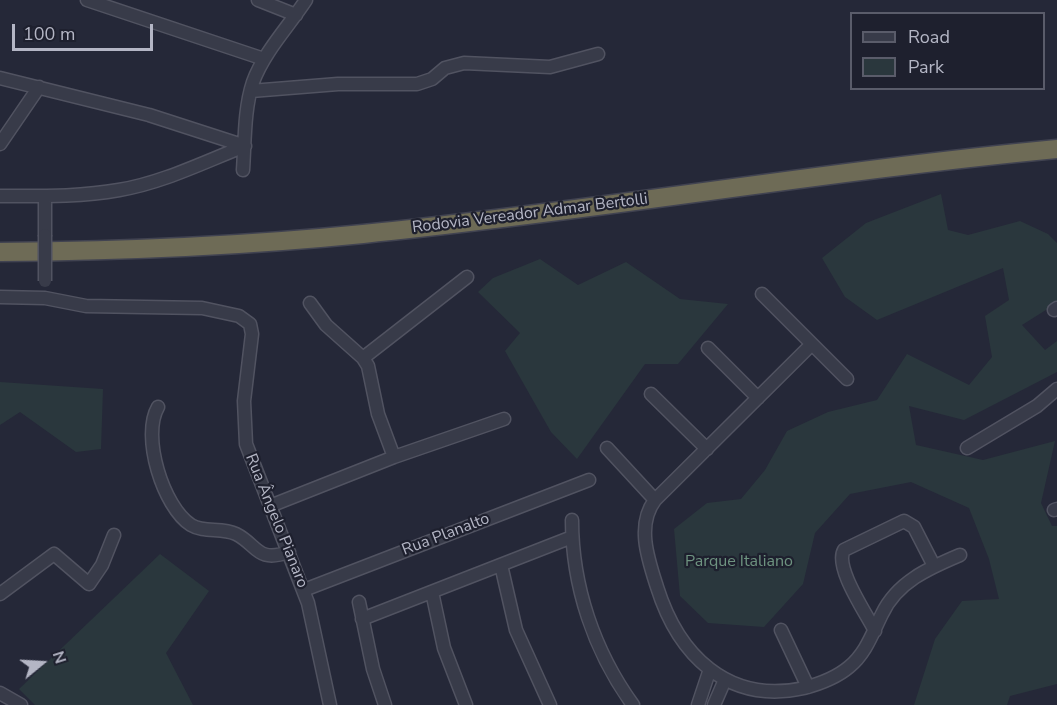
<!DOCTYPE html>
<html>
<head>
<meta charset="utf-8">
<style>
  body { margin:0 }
  #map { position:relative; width:1057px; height:705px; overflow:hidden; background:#252838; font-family:"Nunito Sans",sans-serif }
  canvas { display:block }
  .legend { position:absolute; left:850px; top:12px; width:195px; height:78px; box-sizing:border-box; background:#1e202e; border:2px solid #5a5c6a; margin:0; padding:8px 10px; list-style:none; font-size:18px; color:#b4b6c5 }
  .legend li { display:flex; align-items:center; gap:12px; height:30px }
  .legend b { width:30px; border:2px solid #5a5c6a }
  .north { position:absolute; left:12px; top:633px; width:60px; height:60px; -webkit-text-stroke:4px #1e202e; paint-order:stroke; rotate:72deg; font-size:16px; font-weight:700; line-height:24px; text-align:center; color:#b4b6c5 }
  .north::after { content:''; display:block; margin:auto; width:21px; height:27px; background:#b4b6c5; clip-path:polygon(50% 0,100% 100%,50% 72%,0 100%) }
  .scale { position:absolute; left:12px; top:24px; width:141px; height:27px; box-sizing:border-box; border:3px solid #b4b6c5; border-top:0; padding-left:8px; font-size:18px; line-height:21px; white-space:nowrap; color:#b4b6c5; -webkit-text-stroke:4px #1e202e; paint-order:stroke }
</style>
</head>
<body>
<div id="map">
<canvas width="1057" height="705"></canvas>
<ul class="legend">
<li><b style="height:8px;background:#383b49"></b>Road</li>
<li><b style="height:16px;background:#2a373d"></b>Park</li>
</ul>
<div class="north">N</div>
<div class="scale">100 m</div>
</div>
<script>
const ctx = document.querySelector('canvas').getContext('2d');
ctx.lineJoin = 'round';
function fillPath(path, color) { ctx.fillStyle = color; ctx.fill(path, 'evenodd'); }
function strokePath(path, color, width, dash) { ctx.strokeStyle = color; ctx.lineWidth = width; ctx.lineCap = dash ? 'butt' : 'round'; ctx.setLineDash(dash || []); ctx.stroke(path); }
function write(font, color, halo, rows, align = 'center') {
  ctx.font = font + ' "Nunito Sans",sans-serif'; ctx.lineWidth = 4.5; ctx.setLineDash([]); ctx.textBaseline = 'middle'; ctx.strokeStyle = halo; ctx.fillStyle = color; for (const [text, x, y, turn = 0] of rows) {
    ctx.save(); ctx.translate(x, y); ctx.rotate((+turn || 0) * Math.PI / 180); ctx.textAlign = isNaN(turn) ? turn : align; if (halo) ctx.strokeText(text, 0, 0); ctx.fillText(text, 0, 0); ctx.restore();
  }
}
fillPath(new Path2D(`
  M941,194L948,230L968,235L1020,221L1048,234L1057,243V303L1022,325L1045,350L1057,341V372L964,420L909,406L916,445L983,460L1055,441L1041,503L1052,526H1057V684L1010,696L1007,705H914L935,639L962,601L999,599L989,559L969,508L911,482L850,494L815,533L803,584L764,627L708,623L680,596L674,529L707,503L741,499L765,470L787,431L828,412L877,400L907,354L969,385L992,357L985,316L1009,300L1003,268L877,320L845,297L822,258L866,223Z
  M540,259L578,285L626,262L680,299L728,304L678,364H645L577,459L551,432L505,351L520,333L478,292L493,278Z
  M0,382L103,389L101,449L76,452L20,412L0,425Z
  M160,554L209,591L166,653L193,705H35L19,689Z`), '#2a373d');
const minor = new Path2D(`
  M87,0L264,59
  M258,0L296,15
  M0,78L149,115L245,146
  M251,91L338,84H417L432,79L445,68L464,63L550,67L598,54
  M0,144L39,87
  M243,170C245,141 244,109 253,82C264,52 289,26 306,0
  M0,196C39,196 80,197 119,190C162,183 204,162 245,146
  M45,235V196
  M762,294L847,379
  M0,297L45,298L86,306L202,308L239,316L250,324L252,334L244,401L246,444L308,603L330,705
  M310,303L326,325L363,358
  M1054,310L1057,308
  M812,344L655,500C636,525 648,559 657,587C678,654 727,705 804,688C819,684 836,678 849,667C866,653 872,634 882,614C897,582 929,568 960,555
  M708,348L758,398
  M651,394L707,449
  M158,407C141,436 163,507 191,525C204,533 222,527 236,534C258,545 256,563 289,552
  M607,448L655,500
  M967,448L1037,406L1057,389
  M394,457L378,414L368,366L363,358L467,277
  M270,506L394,457L504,419
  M1054,510L1057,509
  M572,520C572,586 594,651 633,705
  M501,565L516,630L550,705
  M304,590L589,480
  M432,592L444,648L466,705
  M0,594L54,554L89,584L102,565L114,535
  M359,602L373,669L385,705
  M362,619L572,537
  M781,630L808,687
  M875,631C866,613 834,567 844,550L904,521L914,527L934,566
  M0,693L21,705
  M698,705L709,672
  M714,705L724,682`);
const highway = new Path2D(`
  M0,252C121,251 243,246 363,234C595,211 825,171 1057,149`);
strokePath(minor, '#515361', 15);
strokePath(highway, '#414351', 21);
strokePath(minor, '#383b49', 12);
strokePath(highway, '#6e6b56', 18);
const minorBridge = new Path2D(`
  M45,281V235`);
strokePath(minorBridge, '#515361', 15, []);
strokePath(minorBridge, '#383b49', 12);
write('16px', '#b4b6c5', '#1e202e', [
  ["Rodovia Vereador Admar Bertolli",530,214,-7],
  ["Rua Ângelo Pianaro",276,521,68],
  ["Rua Planalto",446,535,-21]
]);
write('16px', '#6e9380', '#1e202e', [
  ["Parque Italiano",739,562]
]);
</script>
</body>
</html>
